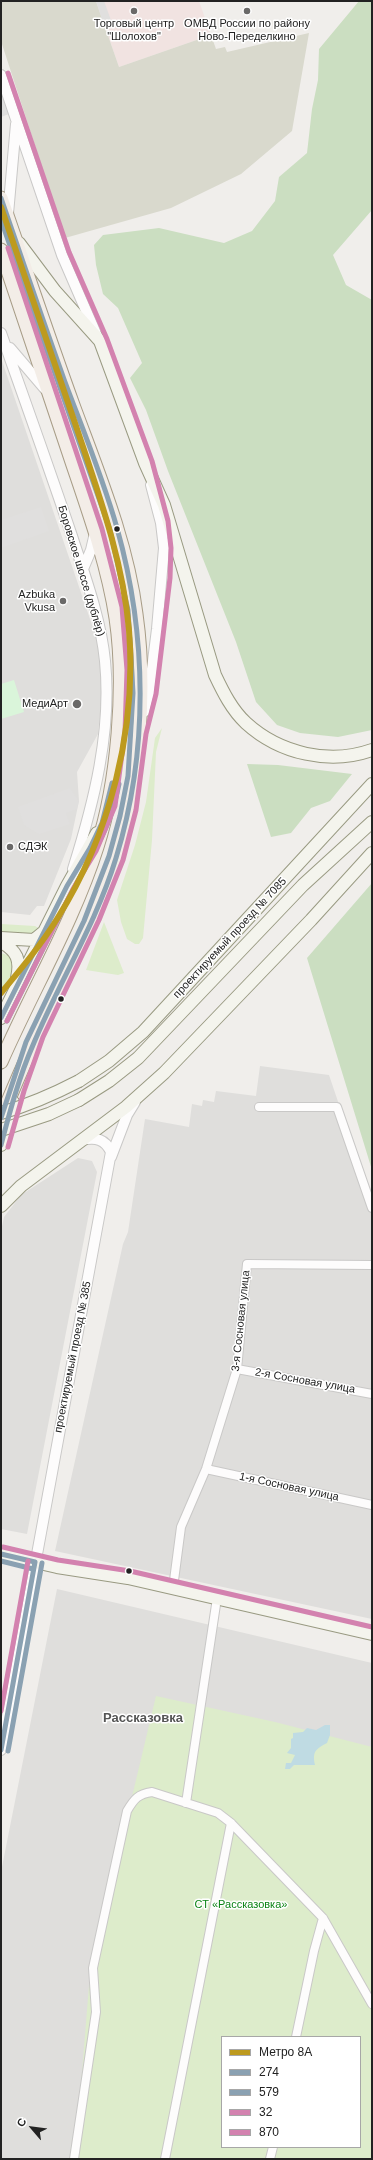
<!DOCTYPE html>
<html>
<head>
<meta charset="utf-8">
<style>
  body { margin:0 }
  #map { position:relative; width:373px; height:2160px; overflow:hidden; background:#f0eeeb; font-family:Helvetica,sans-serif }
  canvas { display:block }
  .frame { position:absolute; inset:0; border:2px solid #222; pointer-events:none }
  .legend { position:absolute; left:221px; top:2036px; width:140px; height:112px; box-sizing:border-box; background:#fff; border:1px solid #a7a7a7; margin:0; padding:5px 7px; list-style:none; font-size:12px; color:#222 }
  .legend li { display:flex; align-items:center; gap:8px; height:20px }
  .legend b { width:20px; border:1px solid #a7a7a7 }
  .north { position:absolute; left:12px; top:2108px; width:40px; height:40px; -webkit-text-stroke:3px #fff; paint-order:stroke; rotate:298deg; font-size:11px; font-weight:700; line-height:16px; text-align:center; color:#222 }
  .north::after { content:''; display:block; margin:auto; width:14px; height:18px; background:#222; clip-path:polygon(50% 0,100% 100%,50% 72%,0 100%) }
</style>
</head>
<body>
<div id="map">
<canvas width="373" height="2160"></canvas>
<div class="frame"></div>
<ul class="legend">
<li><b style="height:5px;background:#bd9a1e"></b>Метро 8А</li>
<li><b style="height:5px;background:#8aa1b2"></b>274</li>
<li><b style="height:5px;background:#8aa1b2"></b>579</li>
<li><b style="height:5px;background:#d382af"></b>32</li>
<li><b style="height:5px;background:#d382af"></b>870</li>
</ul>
<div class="north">С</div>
</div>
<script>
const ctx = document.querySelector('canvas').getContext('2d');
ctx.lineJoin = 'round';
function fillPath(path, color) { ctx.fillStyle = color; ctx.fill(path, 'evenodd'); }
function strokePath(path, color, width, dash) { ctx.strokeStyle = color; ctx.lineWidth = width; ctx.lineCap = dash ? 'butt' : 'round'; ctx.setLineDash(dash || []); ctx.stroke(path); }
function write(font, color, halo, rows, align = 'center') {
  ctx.font = font + ' Helvetica,sans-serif'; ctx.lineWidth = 3; ctx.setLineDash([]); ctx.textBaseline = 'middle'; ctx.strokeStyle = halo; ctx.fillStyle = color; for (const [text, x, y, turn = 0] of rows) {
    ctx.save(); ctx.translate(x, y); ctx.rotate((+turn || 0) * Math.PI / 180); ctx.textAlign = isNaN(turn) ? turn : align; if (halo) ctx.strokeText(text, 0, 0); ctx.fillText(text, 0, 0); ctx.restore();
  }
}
fillPath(new Path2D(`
  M1,358L105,663L98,734L77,772L79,801L71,839L44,906H37L30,915L1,912Z
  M260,1066L329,1075L372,1202V1619L55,1551L123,1244L128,1232L145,1119L189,1127L192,1104L202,1106L203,1100L214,1102L216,1091L256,1096Z
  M78,1158L92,1161L97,1172L27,1534L1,1529V1231L4,1217L21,1195Z
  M57,1589L372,1663V2159H1V1872ZM222,2037H360V2147H222Z`), '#dfdedc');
fillPath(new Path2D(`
  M96,1H199L211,35L119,67Z`), '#f1e3e1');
fillPath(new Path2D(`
  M1,1H96L119,67L211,35L216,49L225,47L227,52L309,33L292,131L241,174L171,208L65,238L1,41Z`), '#d9d9cd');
fillPath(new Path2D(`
  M162,728L156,752L152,840L143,938L139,944H135L127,939L121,922L117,900L135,845L146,802L155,738Z
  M104,922L124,973L118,975L86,970Z
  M1,924L35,926L40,929L31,935L1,932Z
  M1,953C22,957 10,980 5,993L1,992Z
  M156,1696L275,1722L372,1747V2159H75L90,1973ZM222,2037H360V2147H222Z`), '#ddeccb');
fillPath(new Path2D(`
  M359,1H372V210L333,255L346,285L372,300V730L338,737L300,733L277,725L256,702L236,642L168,471L146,410L130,378L142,363L118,308L103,294L96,265L94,245L103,235L159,228L224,243L252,231L275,201L279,177L307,153L312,109L318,80L319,49Z
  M247,764L278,765L352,774L330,801L311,808L291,833L271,837Z
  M372,883V1170L307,958Z`), '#cbdec1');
fillPath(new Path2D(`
  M14,680L24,712L1,719V684Z`), '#daf5da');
fillPath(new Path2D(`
  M96,1H104L112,23L104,26Z
  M1,90L9,114L1,117Z
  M41,507L49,531L1,548V520Z
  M70,788L79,801L77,809L66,813L70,824L39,834L24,825L18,807Z`), '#e0dfde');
fillPath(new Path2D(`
  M325,1725H330V1735L327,1743C316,1749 312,1751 315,1765H294L290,1769H285L286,1763H291L295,1755L287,1753L291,1748V1739L293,1738V1733L303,1732L307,1728L316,1730Z`), '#bfdbe3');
const minor = new Path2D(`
  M259,1107H337L372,1208
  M237,1369L372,1394
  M206,1469L372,1505
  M173,1588L181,1527L206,1469L237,1369L247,1264L372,1265
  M186,1803L217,1598
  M296,2037L314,1951L323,1918
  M74,2159L96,2012L93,1968L127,1811C134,1799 138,1794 152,1792L218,1813L231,1823L323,1918L372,2004
  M165,2159L231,1823
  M270,2159L273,2147`);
const tertiary = new Path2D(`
  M1,75L62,255L97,336
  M8,214L16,124
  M1,333C25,401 49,468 72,536C85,576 101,619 105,661C112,731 94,802 73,869
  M10,348L45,389
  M83,569L91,550L95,533
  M144,712L149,693L157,629L164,548L161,523L151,485
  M111,1157L127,1115L135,1102
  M1,1750L111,1152C105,1139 96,1137 82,1140`);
const secondary = new Path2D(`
  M19,243L55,291L100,341L145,463L164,505L215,675C223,692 232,710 246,723C280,754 330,765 372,750
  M1,938L34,940L45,931
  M1,942C17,951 21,960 17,978
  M1,1018L67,886L97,833
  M79,1081L109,1061L143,1032L372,784
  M79,1100L109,1081L138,1058L303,885L372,822
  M1,1145L13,1102
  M1,1206L21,1186L126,1107L164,1073L311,920L372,853
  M1,1554L57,1567L128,1578L372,1634`);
const primary = new Path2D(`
  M1,198C25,267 48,336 73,405C98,473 127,542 136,614C147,692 139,780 117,855C106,894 86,931 69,967C45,1017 22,1067 1,1118
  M1,250C25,321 49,393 73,465C90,515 108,566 116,618C126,685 118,782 97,847C74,920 32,991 1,1062`);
strokePath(minor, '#c9c8c7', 10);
strokePath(tertiary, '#c9c8c7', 12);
strokePath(secondary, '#999a82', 14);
strokePath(primary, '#a79c86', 15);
strokePath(minor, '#fdfcfc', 8);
strokePath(tertiary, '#fdfcfc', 10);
strokePath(secondary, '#f4f4ed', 12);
strokePath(primary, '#f3ede7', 13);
const secondaryBridge = new Path2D(`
  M1,1113C29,1105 54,1094 79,1081
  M1,1130L49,1114L79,1100`);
strokePath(secondaryBridge, '#999a82', 14, []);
strokePath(secondaryBridge, '#f4f4ed', 12);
strokePath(new Path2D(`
  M1,198C22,259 43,321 65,382C83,430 103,478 117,528C147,635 149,751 116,858C96,924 59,982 33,1045C19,1077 10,1111 1,1145
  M1,1018L67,886L90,848L102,823L112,783
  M1,1554L35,1562
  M1,1750L35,1562`), '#8aa1b2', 5);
strokePath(new Path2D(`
  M1,220L110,530L128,610L133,693L128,776L120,816L109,856L84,921L26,1042L1,1118
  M7,1021C29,977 50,933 73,890C94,850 110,830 119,784
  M1,1561L33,1569
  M8,1751L42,1563`), '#8aa1b2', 5);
strokePath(new Path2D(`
  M8,73L69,252L107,339L152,461L168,521L171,548L170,578L156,694L146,734L136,810L123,860L99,920L43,1037L24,1091L8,1147
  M7,1021L73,889L96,851L115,806L125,732L127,670L122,607L102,529L8,248`), '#d382af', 5);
strokePath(new Path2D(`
  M3,1547L58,1560L130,1571L372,1627
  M1,1711L28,1561`), '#d382af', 5);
strokePath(new Path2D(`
  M1,207C26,280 51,353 76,426C98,492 123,560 129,630C137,729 110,835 57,919C41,945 21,969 1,993`), '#bd9a1e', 6);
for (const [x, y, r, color] of [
  [134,11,4,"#6a6968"],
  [247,11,4,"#6a6968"],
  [117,529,3.5,"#222"],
  [63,601,4,"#6a6968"],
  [77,704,5,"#6a6968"],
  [10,847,4,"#6a6968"],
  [61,999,3.5,"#222"],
  [129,1571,3.5,"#222"]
]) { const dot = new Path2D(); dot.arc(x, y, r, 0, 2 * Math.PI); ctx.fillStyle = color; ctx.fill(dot); strokePath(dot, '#fff', 1.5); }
write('11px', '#222', '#fff', [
  ["Торговый центр",134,24],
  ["\"Шолохов\"",134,37],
  ["ОМВД России по району",247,24],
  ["Ново-Переделкино",247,37],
  ["Azbuka",55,595,"right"],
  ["Vkusa",55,608,"right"],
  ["МедиАрт",68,704,"right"],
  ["СДЭК",18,847,"left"]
]);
write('11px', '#222', '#fff', [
  ["Боровское шоссе (дублёр)",81,571,73],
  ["проектируемый проезд № 7085",230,938,-47],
  ["3-я Сосновая улица",241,1321,-84],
  ["проектируемый проезд № 385",73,1357,-79],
  ["2-я Сосновая улица",305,1381,10],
  ["1-я Сосновая улица",289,1487,12]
]);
write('11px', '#0c8416', '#fff', [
  ["СТ «Рассказовка»",241,1905]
]);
write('bold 13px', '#555', '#fff', [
  ["Рассказовка",143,1718]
]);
</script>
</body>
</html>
